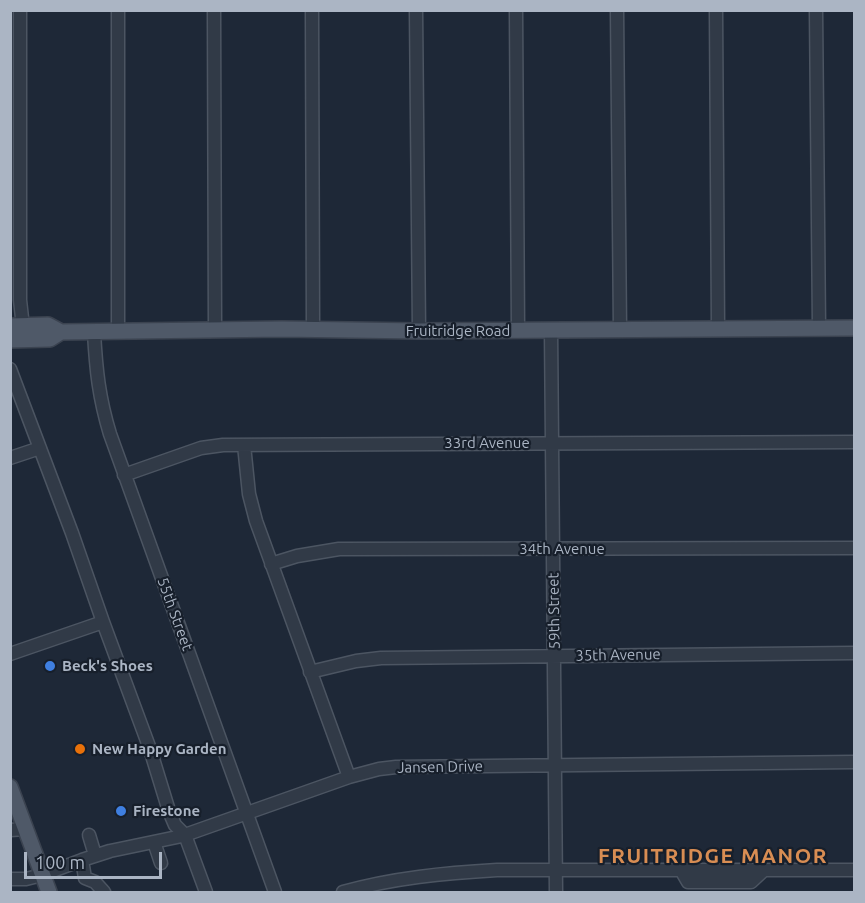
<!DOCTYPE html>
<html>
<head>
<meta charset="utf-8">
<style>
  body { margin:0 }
  #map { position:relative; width:865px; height:903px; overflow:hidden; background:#1e2837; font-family:Ubuntu,sans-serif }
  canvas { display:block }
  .frame { position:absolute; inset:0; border:12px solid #abb5c4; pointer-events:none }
  .scale { position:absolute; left:24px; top:852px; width:138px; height:27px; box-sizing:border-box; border:3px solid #abb5c4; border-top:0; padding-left:8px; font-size:18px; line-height:21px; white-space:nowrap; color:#abb5c4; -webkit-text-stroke:4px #171f2b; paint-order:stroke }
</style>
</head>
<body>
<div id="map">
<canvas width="865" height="903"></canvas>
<div class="frame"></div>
<div class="scale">100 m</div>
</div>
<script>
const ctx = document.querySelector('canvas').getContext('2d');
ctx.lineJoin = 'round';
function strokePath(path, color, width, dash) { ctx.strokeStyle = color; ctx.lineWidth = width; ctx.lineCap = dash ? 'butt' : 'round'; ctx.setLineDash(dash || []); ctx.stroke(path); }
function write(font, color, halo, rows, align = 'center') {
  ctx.font = font + ' Ubuntu,sans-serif'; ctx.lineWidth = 4.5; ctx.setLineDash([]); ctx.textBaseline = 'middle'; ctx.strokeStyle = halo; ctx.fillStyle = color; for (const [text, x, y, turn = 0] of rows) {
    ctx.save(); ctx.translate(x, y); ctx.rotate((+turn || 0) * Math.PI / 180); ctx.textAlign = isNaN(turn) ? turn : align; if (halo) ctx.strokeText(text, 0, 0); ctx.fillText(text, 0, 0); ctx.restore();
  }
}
const minor = new Path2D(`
  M20,10V300L22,318
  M214,10L215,330
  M312,10L313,329
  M416,10L419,331
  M516,10L518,331
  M617,10L620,330
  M716,10L718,329
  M816,10L819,328
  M551,330L556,892
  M118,331V10
  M94,332C96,370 99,398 110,434L275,892
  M10,369L72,533L103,622L150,749L169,811L175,825L185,835L206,892
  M244,445L249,494L256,521L349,777
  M10,458L40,448
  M124,475L201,448L223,445L854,442
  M271,564L297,556L339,549L854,548
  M10,654L103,622
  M310,672L356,661L381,658L854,653
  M10,830L26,829
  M89,835L95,855
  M154,842L161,863
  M82,860L85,878L95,882L104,892
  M681,870L688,882H751L764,870
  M10,879H26L42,875L82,860L110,851L182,836L349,777L379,769L396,767L854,762
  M343,892C393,878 445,873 497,870H854`);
const major = new Path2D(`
  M10,326L48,325L61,332L282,329L419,331L854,328
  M10,340L50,339L61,332
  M10,787L49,892`);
strokePath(minor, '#4c5562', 15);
strokePath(major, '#3b4350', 18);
strokePath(minor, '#313a47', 12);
strokePath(major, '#4f5968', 15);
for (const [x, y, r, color] of [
  [50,666,6,"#3f7fe0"],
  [80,749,6,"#e8710a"],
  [121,811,6,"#3f7fe0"]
]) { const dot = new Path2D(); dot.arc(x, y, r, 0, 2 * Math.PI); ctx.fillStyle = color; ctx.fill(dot); strokePath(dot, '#171f2b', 2); }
write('15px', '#abb5c4', '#171f2b', [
  ["Fruitridge Road",458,331],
  ["33rd Avenue",487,443],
  ["34th Avenue",562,549],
  ["59th Street",554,611,-91],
  ["55th Street",175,614,70],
  ["35th Avenue",618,655,-1],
  ["Jansen Drive",440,767,-1]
]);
write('bold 15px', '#abb5c4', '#171f2b', [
  ["Beck's Shoes",62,666],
  ["New Happy Garden",92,749],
  ["Firestone",133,811]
], 'left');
ctx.letterSpacing = '1.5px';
write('bold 21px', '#d88d53', '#171f2b', [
  ["FRUITRIDGE MANOR",713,856]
]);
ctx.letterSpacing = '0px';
</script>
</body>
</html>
